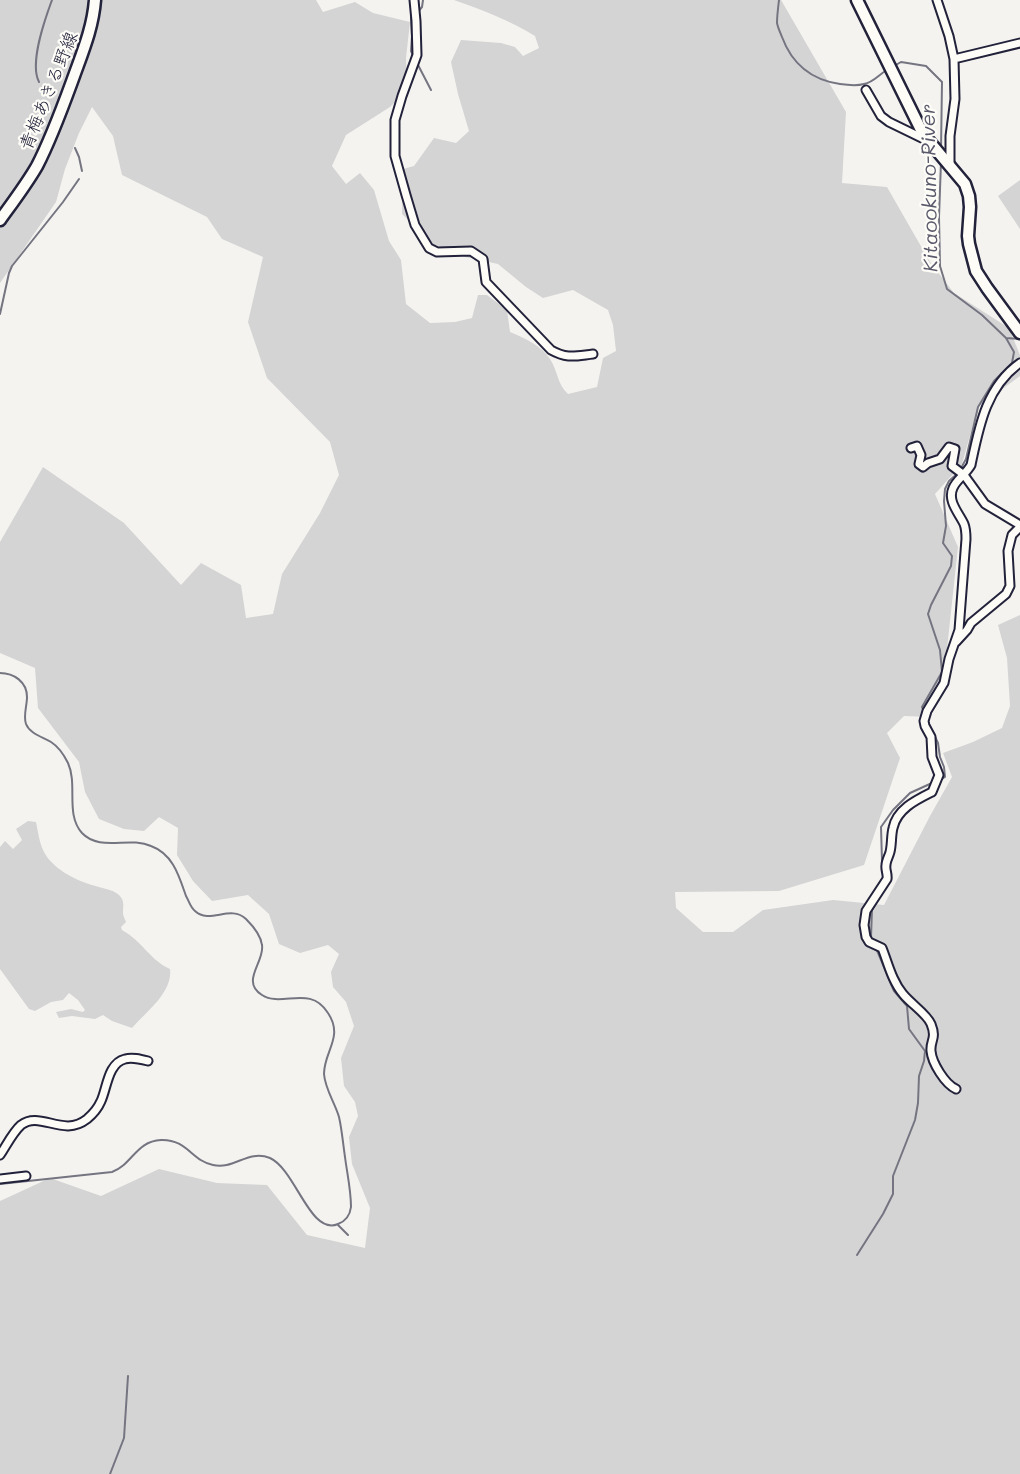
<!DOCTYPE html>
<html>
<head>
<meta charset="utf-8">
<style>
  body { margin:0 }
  canvas { display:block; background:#f4f3ef }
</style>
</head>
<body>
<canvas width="1020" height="1474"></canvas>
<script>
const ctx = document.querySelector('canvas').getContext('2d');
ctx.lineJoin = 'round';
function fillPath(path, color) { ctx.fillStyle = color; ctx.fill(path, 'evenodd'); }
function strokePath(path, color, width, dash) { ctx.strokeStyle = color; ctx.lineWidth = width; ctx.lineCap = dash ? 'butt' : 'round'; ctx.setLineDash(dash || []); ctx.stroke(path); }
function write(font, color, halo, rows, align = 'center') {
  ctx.font = font + ' Mali,"Klee One",sans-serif'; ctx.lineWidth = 4.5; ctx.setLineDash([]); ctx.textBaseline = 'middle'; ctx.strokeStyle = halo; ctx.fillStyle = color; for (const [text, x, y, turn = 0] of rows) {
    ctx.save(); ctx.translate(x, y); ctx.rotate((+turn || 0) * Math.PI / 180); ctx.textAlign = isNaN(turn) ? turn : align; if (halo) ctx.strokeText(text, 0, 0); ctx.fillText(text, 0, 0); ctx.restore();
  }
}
fillPath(new Path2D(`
  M0,0H316L323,12L355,2L373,13L410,22L406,58L407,90L390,107L346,135L332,166L346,184L360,173L374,190L389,241L401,260L406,304L430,323L455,322L472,318L478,295H487L507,310L510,332C524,338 541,345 550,359C558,371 557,384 568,394L597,387L603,358L616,351L613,325L608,310L573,290L543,298L526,287L498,264L465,257L433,244L402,214L403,169L414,166L434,138L456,143L469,131L458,94L451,62L461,40L501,43L515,47L523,56L539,48L535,36C509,20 482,10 454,0H781L846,112L842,183L887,187L930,262L954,293L1009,328L1020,355V376L978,407L962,464L935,494L958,547L946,658L931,717L904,716L887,733L900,758L864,865L779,891L675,892L676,908L703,932H733L763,910L833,900L884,905L930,816L952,777L943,753L973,742L1002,728L1010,706L1007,658L998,625L1020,615V1474H0V1201L50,1178L101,1196L159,1169L217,1183L267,1185L307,1235L365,1248L370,1208L352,1164L349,1137L358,1116L355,1102L344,1086L341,1058L354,1026L346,1002L333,987L331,972L339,954L328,945L300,953L279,944L269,914L248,895L212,901L193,881L177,855L178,828L159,817L144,831L124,829L99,819L85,792L79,762L38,708L35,668L0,653V542L43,467L124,523L181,585L201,563L241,585L246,618L273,614L282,574L320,513L339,475L330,442L267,378L248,322L263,257L222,239L207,217L122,175L113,136L92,107L79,133L65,169L56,202L0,283Z
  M1020,180V229L998,196Z
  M28,821L36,822C38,831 39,841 43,850C51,868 75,880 92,885C101,888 112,889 119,895C125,901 123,906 123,913C123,916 125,919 126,922L121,927L122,930C142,941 151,961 170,969C173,992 146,1012 132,1028L112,1021L103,1015L95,1019L72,1016L59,1018L56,1012L71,1009L83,1012L85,1010L78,1000L69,993L63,1000L51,1002L35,1011L29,1009L0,969V847L5,841L13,849L22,840L16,829Z`), '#d5d4d5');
strokePath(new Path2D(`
  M779,0C778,8 777,16 777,23C778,28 780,32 782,37C792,64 812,80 840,84C847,85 857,86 864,84C874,82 878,75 887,70
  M417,13L422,7L423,0
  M413,17L411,18L412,36L411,51L414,58
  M417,63L431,90
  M894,66L901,62L926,66L942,82L941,150
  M39,82C29,63 45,19 52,0
  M75,148L79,157L82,171
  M941,162L939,217L940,266L947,289L982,315L1006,338L1020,339
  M0,314L9,273L12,266L63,202L79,179
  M0,673C14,673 27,682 27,697C27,706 23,716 26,724C30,734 43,737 51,742C59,747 64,755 68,763C78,785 65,814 82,833C100,852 129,836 151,846C173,854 179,876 186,896C189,901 190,907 195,911C210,925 230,904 246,919C252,925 261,936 262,945C265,962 240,981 262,995C282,1008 310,984 328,1013C344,1037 324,1051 324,1074C325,1089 335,1103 339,1117C342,1130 343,1144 345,1157C347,1173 351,1190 351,1207C350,1215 346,1221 338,1224C310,1236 296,1170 270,1158C248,1149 234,1170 213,1165C192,1161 187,1139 161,1140C136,1141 132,1165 112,1172L0,1184
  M924,712L922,707L942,672L940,650L928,614L931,605L951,566L952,556L943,543L946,526L944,501L945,489L949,481L959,472L966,459L978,407L994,381L1012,363L1014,352L1006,338
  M927,720L938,743L940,757L944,767L945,777L940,780
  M884,863L882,861L881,827L893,810L910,793L932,783
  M872,940L871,937L872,910L884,889
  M338,1225L348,1235
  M857,1255L883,1214L893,1194V1176L915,1120L918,1103L919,1076L924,1061L925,1051L909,1029L907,1006L894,991L876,948
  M110,1474L124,1438L128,1376`), '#757582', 2);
const street = new Path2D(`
  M414,0L416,21L417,55L402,96L395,120V156L406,195L415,225L429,248L437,252L471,251L483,259L486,282L551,350C567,359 575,356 593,354
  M937,0L949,36L954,59L955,99L950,136V166
  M954,59L1020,43
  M866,90L881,116L889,122L926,140
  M911,448L917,446L921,455L919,464L923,467L928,463L940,459L949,447L955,449L952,466L964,475L985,504L1020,525
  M956,642L967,630L971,623L1006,594L1010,586L1008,551L1012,535L1020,527
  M956,1089C945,1084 932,1063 931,1051C930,1040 937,1039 931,1024C927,1014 911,1004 903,994C892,981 888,963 882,948L869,942L866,937L864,925L866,911L887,879C888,874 885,870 886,865C886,861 889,856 890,852C892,844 891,836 893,828C897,809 916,800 932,792L939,775L932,757L931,737L925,726L924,721L927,711L944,683L949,659L959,630L966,539C966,534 966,529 964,524C959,513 947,501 953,488C956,480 966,474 971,465C979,427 986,387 1020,363
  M0,1155C6,1146 13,1132 21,1125C40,1110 63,1138 87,1119C93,1114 98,1108 101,1101C107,1088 108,1063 125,1059C132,1057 140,1059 148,1061
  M0,1179L26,1176`);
const secondary = new Path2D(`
  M857,0L923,134L965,184L969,196L970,207L968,236L969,244L976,271L987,288L1020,333`);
const primary = new Path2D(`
  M0,220C13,202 26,185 37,166C52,137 63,106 74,76C83,51 93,27 95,0`);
strokePath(street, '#22223b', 11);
strokePath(secondary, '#22223b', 15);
strokePath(primary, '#22223b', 15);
strokePath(street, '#fdfcf7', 7);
strokePath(secondary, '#fdfcf7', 10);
strokePath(primary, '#fdfcf7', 10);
write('18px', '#22223b', '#fdfcf7', [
  ["青梅あきる野線",49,91,-68]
]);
write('italic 20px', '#59596b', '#fdfcf7', [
  ["Kitaookuno-River",930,188,-91]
]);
</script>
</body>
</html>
